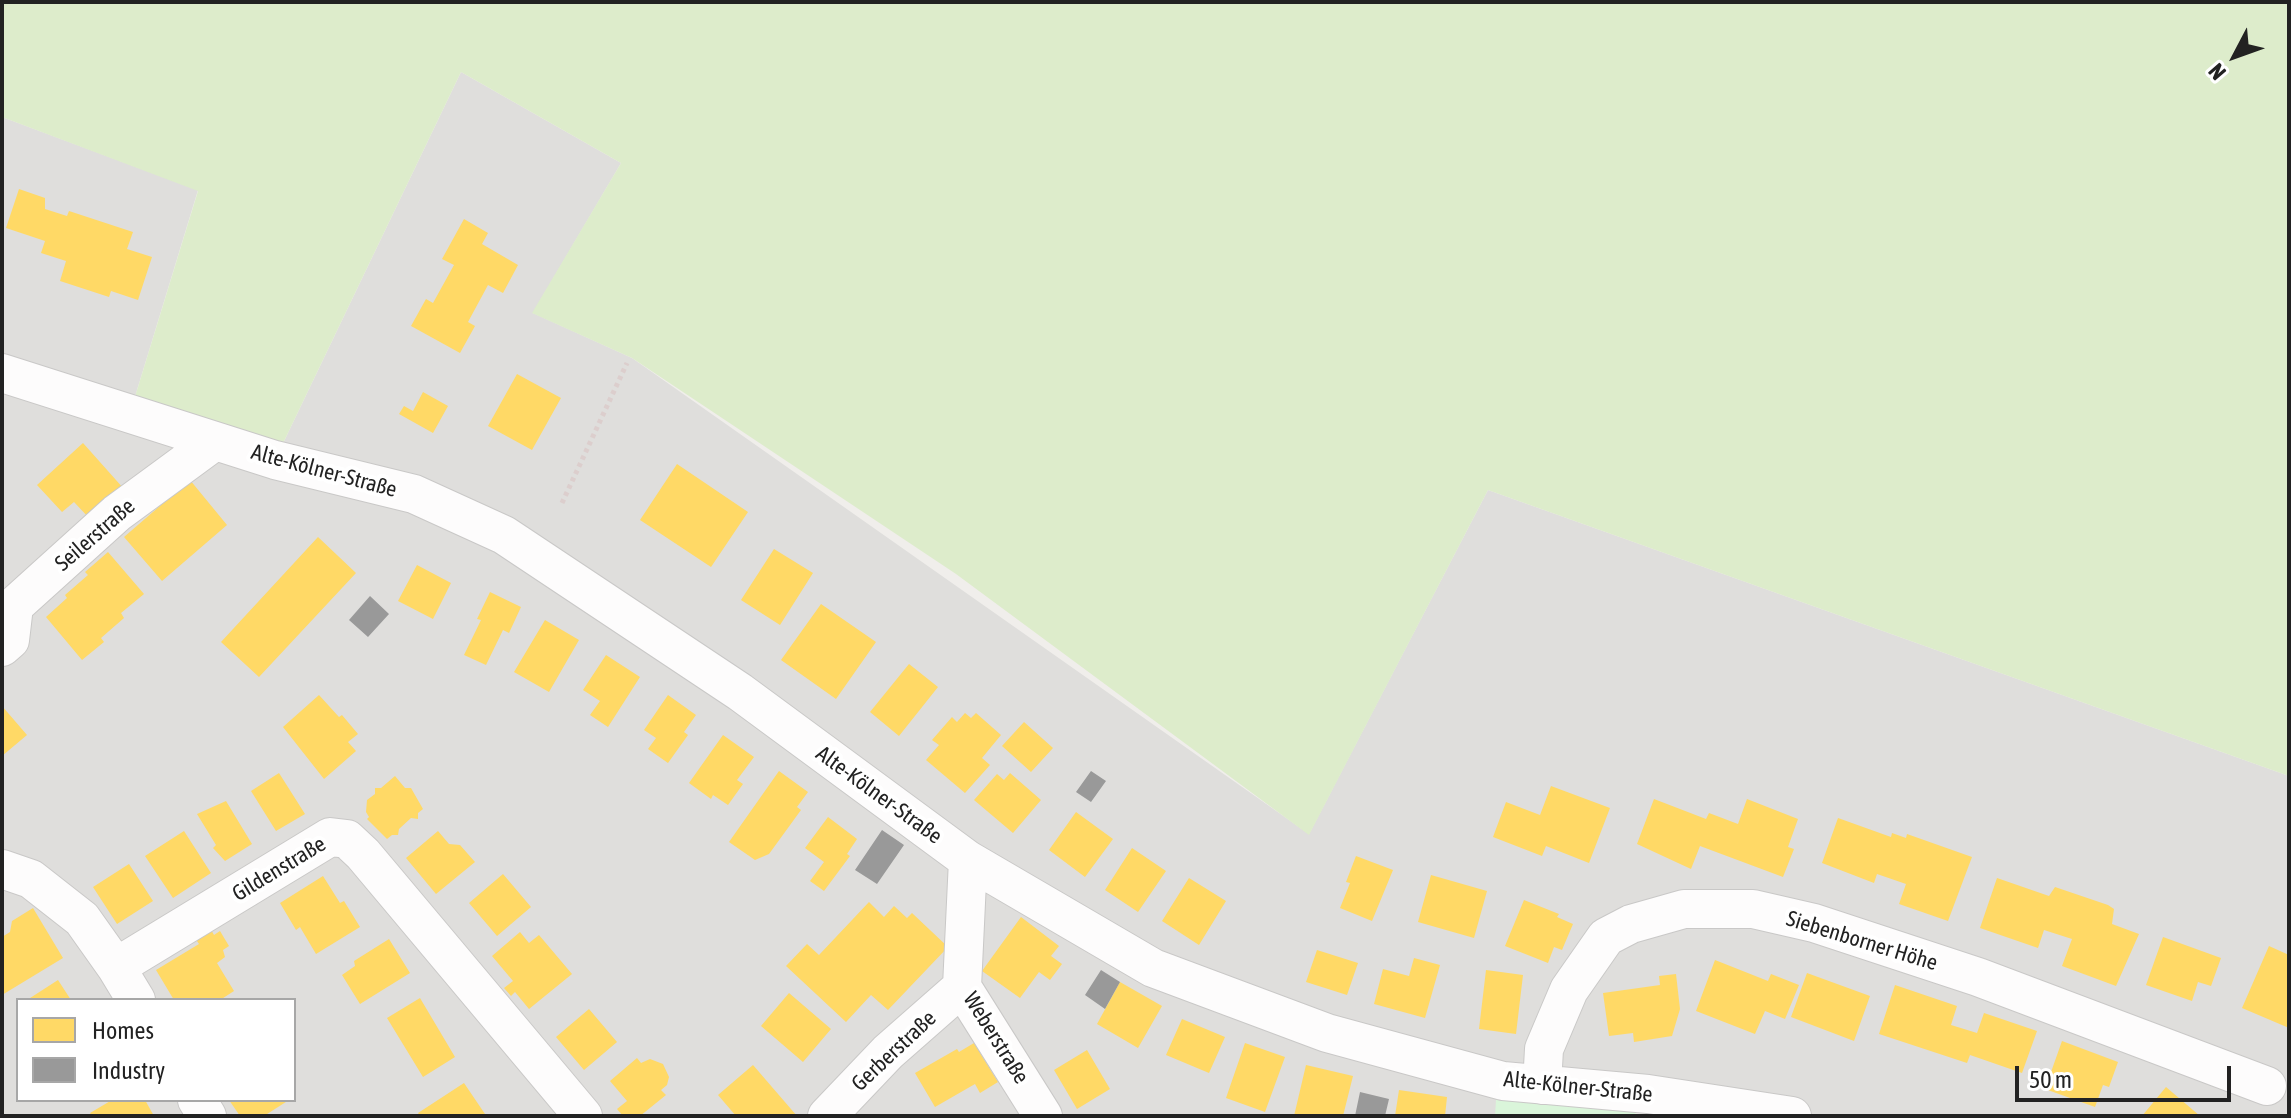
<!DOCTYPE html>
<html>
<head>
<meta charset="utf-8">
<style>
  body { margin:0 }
  #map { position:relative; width:2291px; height:1118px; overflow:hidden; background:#f0eeeb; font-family:"Asap Condensed",sans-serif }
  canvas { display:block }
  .frame { position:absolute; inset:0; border:4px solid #222; pointer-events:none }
  .legend { position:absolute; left:16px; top:998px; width:280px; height:104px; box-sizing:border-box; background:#fff; border:2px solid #a7a7a7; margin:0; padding:10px 14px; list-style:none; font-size:24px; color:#222 }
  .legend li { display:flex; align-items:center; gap:16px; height:40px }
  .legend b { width:40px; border:2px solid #a7a7a7 }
  .north { position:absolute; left:2195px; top:16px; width:80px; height:80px; -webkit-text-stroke:6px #fff; paint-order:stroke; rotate:229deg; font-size:22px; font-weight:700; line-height:32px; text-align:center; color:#222 }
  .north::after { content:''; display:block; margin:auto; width:28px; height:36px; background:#222; clip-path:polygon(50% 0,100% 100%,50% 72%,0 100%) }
  .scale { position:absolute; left:2015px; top:1066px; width:216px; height:36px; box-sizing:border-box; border:4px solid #222; border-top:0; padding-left:10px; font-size:24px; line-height:28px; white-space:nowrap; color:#222; -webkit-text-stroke:6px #fff; paint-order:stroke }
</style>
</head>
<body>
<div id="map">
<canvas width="2291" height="1118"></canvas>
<div class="frame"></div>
<ul class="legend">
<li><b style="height:22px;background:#ffd966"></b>Homes</li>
<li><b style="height:22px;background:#999"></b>Industry</li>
</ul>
<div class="north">N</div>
<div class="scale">50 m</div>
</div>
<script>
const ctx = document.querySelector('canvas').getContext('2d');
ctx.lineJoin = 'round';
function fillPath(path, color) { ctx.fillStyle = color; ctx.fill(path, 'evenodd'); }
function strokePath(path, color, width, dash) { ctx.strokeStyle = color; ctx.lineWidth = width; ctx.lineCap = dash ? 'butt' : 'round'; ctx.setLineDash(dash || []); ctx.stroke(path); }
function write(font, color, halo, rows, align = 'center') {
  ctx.font = font + ' "Asap Condensed",sans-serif'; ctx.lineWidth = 8; ctx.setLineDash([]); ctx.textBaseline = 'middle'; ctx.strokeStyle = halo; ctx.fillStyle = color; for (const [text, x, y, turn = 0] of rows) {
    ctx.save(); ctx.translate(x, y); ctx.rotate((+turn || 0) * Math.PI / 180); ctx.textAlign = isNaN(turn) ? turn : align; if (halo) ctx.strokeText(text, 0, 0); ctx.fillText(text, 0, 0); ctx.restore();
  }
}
fillPath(new Path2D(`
  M461,72L621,163L533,313L632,358L1309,834L1488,490L2289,776V1116H1792L1648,1094L1500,1116H2V117L198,190L130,413L275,460ZM18,1000H294V1100H18Z`), '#dfdedc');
fillPath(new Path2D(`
  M2,2H2289V776L1488,490L1309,835L956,574L632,358L532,313L621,163L461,72L275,460L130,413L198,191L2,117Z`), '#ddeccb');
fillPath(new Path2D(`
  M1497,1083L1639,1096L1635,1116H1495Z`), '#daf5da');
fillPath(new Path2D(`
  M19,189L45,198V209L67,216L69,211L133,232L127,249L152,257L138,300L111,291L109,297L60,281L66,261L41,253L45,241L6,228Z
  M464,219L488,233L482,244L518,265L503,293L488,285L468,322L475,326L460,353L411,326L426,299L433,303L454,265L442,259Z
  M517,374L561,398L532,450L488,426Z
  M423,392L448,406L433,433L399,414L404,406L413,411Z
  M83,443L124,489L90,519L74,502L62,512L37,485Z
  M677,464L748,512L711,567L640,520Z
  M190,480L227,525L162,581L124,537Z
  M318,537L356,573L259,677L221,642Z
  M774,549L813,573L780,625L741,600Z
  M108,552L144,594L121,613L124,618L101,638L104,642L82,660L46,617L67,598L65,595L88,575L85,572Z
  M417,565L451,583L433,619L398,601Z
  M490,592L521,607L509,633L503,630L486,665L464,655L481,620L477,619Z
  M821,604L876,642L836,699L781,660Z
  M545,620L579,640L549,692L514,672Z
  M606,655L640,677L608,727L590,715L600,701L583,690Z
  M909,664L938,687L899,736L870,712Z
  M319,695L339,717L342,715L358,734L348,742L356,751L324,779L283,727Z
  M668,695L696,715L684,732L688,735L668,763L648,749L656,738L644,730Z
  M2,706L27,735L2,756Z
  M965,713L971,718L976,713L1001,735L982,758L990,765L965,793L926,760L939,745L932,740L952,717L957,722Z
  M1024,722L1053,748L1031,772L1002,746Z
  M723,735L754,757L737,780L743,784L728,805L713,795L711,799L689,783Z
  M779,771L808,792L797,807L801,810L769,854L755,860L729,842Z
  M279,773L305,814L276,831L251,791Z
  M1010,773L1041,800L1013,833L974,800L997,774L1004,780Z
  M395,776L405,788H411L423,809L418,813V819L411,818L399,829L398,835H392L387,839L367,819L369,817L366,812L367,800L375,794V788H381Z
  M1551,786L1610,808L1589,863L1546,846L1542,856L1493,837L1506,802L1540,815Z
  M1654,799L1706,819L1709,813L1738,824L1747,799L1798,819L1788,847L1794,849L1783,877L1700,846L1691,869L1637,844Z
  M226,801L252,844L225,861L213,848L216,845L197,814Z
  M1076,812L1113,839L1085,877L1049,850Z
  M828,817L857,839L847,854L850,856L824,891L810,881L824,862L805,848Z
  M1838,818L1891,837L1892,833L1906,838L1907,834L1972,857L1948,921L1899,904L1906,884L1877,874L1874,883L1822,863Z
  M184,831L211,873L173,898L145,856Z
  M438,831L449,844L460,845L475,862L436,894L406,858Z
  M1132,848L1166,871L1138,912L1105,890Z
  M1356,856L1393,870L1372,921L1340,908L1350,883L1346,882Z
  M129,864L153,901L117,924L93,887Z
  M503,874L531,907L497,936L469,903Z
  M1431,875L1487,891L1474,938L1418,922Z
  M323,876L340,903L344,901L360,927L316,954L300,927L296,930L280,903Z
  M1189,878L1226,901L1199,945L1162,921Z
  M1997,878L2049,896L2055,887L2108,905L2114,909L2112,924L2139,934L2116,986L2062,966L2072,939L2044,930L2038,948L1980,928Z
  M1524,900L1559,914L1557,917L1573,924L1562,950L1554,947L1548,963L1505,946Z
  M869,902L884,917L894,906L907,918L912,913L948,947L888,1010L871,995L846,1022L786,966L807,944L819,955Z
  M33,908L63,958L2,995V937L10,932L12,921Z
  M1021,917L1059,946L1051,956L1062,964L1050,980L1039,972L1020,998L982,971Z
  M209,926L214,935L220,931L229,946L223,950L225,957L217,963L234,991L220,1000H174L156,970L199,944L193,935Z
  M520,932L529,943L539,935L572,974L529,1009L515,992L511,996L504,988L513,981L492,956Z
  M2163,937L2221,958L2211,986L2198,982L2192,1001L2146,985Z
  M389,939L410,973L360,1004L342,975L355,966L354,961Z
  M2269,946L2289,955V1028L2242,1008Z
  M1317,950L1358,963L1347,995L1306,982Z
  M1414,958L1440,965L1425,1018L1374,1004L1383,969L1409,976Z
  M1715,960L1768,981L1771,974L1799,985L1785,1019L1765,1011L1755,1034L1696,1011Z
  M1486,970L1523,975L1516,1034L1479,1029Z
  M1807,973L1870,996L1854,1041L1791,1017Z
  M1676,974L1680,1009L1672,1036L1634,1042L1633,1033L1609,1036L1603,993L1660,985L1659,976Z
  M58,980L71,1000H27Z
  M1120,982L1162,1006L1138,1048L1097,1024Z
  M1895,985L1957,1006L1951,1025L1977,1033L1984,1013L2037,1031L2022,1073L1970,1055L1967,1063L1879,1034Z
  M789,993L831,1029L803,1062L761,1026Z
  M420,998L455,1057L423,1077L387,1018Z
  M589,1009L617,1042L584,1070L556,1037Z
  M1182,1019L1225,1037L1209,1073L1166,1055Z
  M2062,1041L2118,1062L2109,1087L2103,1085L2095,1107L2045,1089Z
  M974,1043L998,1082L980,1093L975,1084L935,1107L915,1073L957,1049L959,1052Z
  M1245,1043L1285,1057L1265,1112L1226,1098Z
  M1087,1050L1110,1089L1077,1109L1054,1070Z
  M637,1058L641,1063L650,1059L663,1064L669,1077L667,1085L661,1090L666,1095L640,1116H623L617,1109L627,1101L610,1081Z
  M753,1065L797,1116H736L718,1095Z
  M1306,1065L1353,1076L1343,1116H1294Z
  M464,1083L485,1114L420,1116L418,1113Z
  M2166,1087L2200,1116H2142Z
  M1399,1090L1447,1097L1445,1116H1395Z
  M112,1100H145L154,1116H92L90,1113Z
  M229,1100H289L264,1116H240Z`), '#ffd966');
fillPath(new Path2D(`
  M370,596L389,614L368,637L349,620Z
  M1091,771L1106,781L1091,802L1076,792Z
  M882,830L904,845L877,884L855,870Z
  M1101,970L1120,982L1105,1009L1085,995Z
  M1360,1092L1389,1099L1385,1116H1355Z`), '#999');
const minor = new Path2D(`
  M2,373L275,460L414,494L504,535L740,692L968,860L1153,968L1327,1033L1503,1081L1648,1094L1792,1116
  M2,647L10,640L14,606L117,513L215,441
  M968,860L962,987L1043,1116
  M2,869L31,879L82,919L116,967L330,837L347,839L363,854L583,1116
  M116,967L136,1000
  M1542,1085L1544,1049L1569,990L1606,937L1631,924L1684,909H1753L1814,923L1978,977L2267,1086
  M197,1100L207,1116
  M827,1116L888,1052L962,987`);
strokePath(minor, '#c9c8c7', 40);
strokePath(new Path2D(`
  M562,503L627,363`), '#dccecd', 5, [4, 4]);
strokePath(minor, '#fdfcfc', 38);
write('22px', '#222', '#fff', [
  ["Alte-Kölner-Straße",324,471,15],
  ["Seilerstraße",95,535,-41],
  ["Alte-Kölner-Straße",879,795,36],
  ["Gildenstraße",279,869,-31],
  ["Siebenborner Höhe",1862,941,17],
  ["Weberstraße",996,1038,58],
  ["Gerberstraße",894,1051,-43],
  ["Alte-Kölner-Straße",1578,1087,6]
]);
</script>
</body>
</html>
